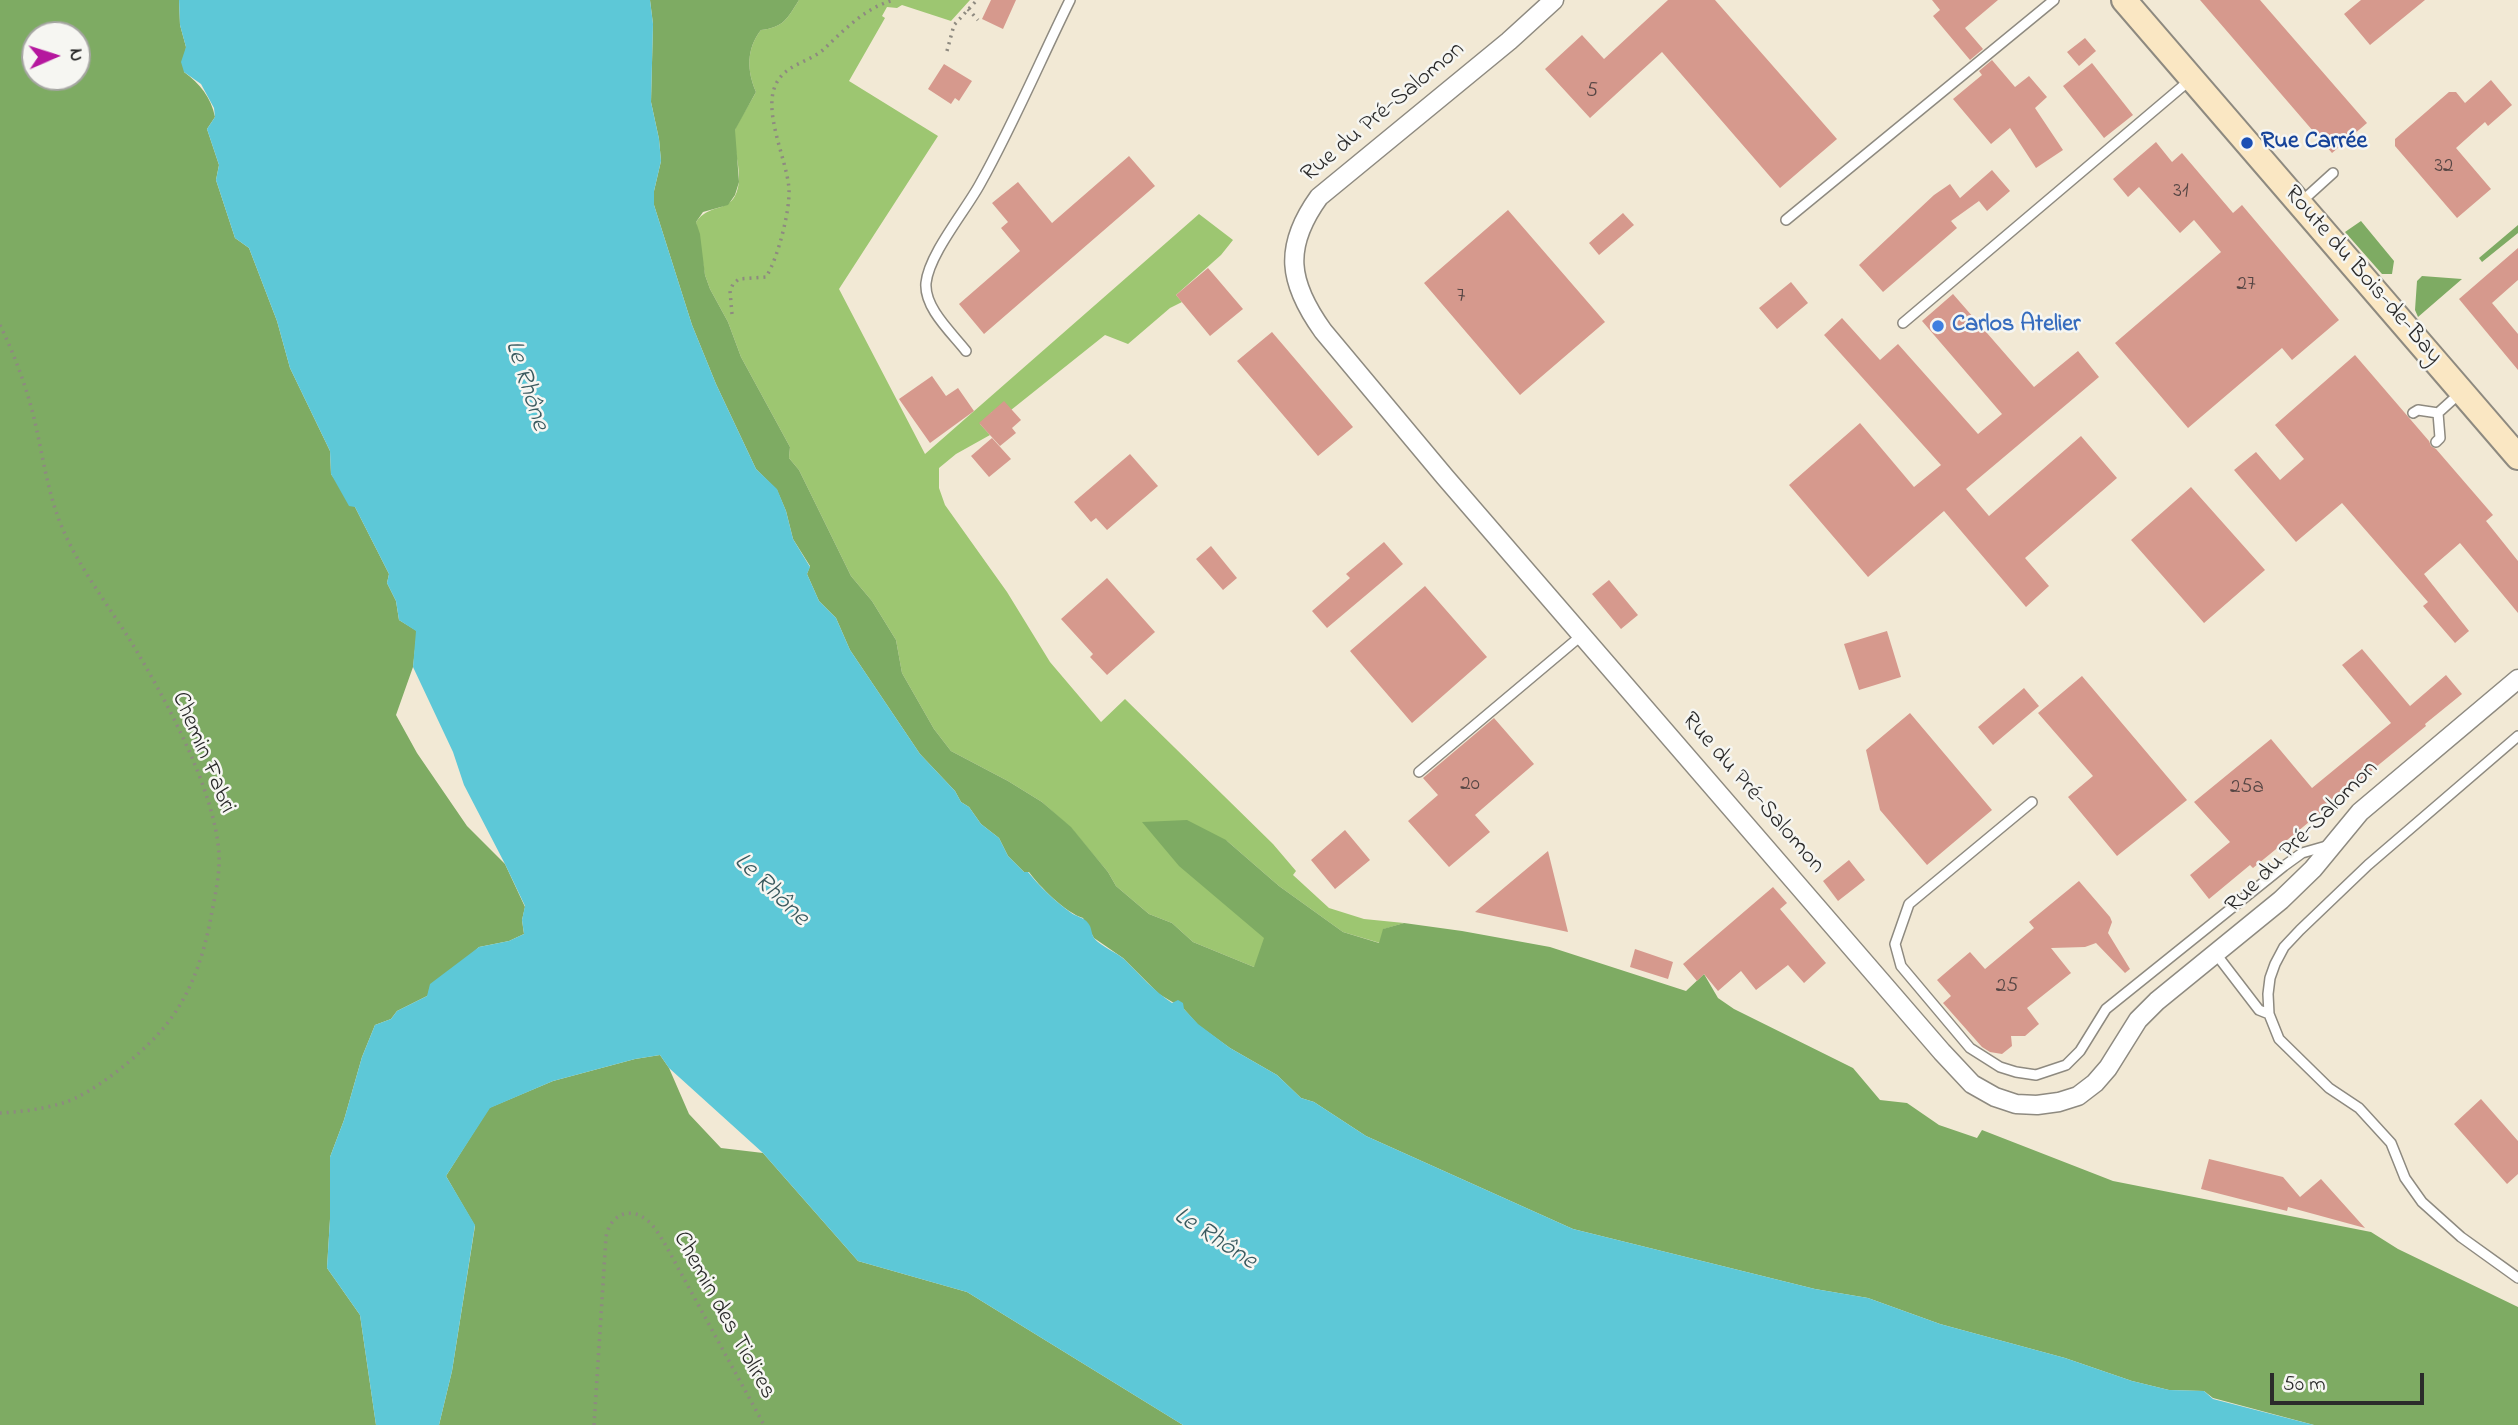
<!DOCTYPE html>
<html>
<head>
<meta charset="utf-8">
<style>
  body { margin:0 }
  #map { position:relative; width:2518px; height:1425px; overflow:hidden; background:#f2e9d5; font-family:"Indie Flower",sans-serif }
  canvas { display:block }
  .north { position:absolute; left:21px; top:21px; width:70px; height:70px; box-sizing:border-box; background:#f6f6f2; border:2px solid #a5a5a2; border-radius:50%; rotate:87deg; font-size:19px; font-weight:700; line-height:28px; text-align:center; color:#2b2b2b }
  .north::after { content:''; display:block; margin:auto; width:24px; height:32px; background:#b5179e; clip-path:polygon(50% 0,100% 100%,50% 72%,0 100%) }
  .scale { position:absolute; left:2270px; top:1373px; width:154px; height:32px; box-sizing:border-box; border:4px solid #2b2b2b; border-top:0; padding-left:9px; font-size:21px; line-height:24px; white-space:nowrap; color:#2b2b2b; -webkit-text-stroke:5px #f6f6f2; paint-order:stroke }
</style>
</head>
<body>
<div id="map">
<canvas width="2518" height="1425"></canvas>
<div class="north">N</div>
<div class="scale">50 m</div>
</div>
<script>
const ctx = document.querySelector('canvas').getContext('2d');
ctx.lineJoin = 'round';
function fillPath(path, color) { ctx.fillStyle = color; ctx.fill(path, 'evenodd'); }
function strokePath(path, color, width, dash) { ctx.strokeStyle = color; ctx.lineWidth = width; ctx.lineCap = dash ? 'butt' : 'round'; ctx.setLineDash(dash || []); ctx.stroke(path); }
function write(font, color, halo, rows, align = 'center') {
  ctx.font = font + ' "Indie Flower",sans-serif'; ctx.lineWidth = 5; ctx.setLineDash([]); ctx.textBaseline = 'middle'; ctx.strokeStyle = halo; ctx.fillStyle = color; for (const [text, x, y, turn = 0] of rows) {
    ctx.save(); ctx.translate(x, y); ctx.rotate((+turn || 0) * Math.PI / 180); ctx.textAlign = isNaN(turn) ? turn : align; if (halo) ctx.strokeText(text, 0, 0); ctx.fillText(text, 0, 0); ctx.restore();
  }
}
fillPath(new Path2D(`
  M799,0H970L951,21L902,5L897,8L887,7L882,16L885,18L849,81L938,136L839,289L925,454L1199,214L1233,240L1221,255L1176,295L1182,302L1170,308L1128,344L1105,335L1001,418L992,412L980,424L990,435L956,454L939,468V488L945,505L1007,592L1050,662L1101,722L1125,699L1273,844L1296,871L1293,875L1329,908L1364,919L1404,923L1384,929L1380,943L1343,932L1279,886L1226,840L1299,944L1254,967L1193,942L1172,923L1149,914L1116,886L1108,872L1071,828L1042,802L1008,781L951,751L934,729L902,673L896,640L872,601L851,576L799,470L789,458L790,447L741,357L728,322L710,289L705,275L696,222C709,204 726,212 735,196C746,176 731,147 735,130C736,126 753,98 756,92C747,71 746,49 761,30C784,27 787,19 799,0Z`), '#9dc671');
fillPath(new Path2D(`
  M0,0H179L180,25L186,47L184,72C200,84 211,97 215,117L207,129L219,165L216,180L235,238L249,248L277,321L290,368L330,451L331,474L355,507L389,574L387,583L396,601L399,620L417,631L413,667L396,715L417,753L467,826L505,864L525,907L522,920L524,934L509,941L479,947L427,996L397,1011L391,1019L375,1025L362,1057L344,1120L330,1157V1219L327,1268L360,1315L376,1425H0ZM35,35H77V77H35Z
  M650,0H799C787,19 784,27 761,30C746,49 747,71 756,92L735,130L739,182L735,195L728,205L703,212L696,222L700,234L705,275L710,289L728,322L741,357L790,447L789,458L799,470L851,576L872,601L896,640L902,673L934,729L951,751L1008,781L1042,802L1071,827L1108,872L1116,886L1149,914L1172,923L1193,942L1254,967L1264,938L1179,866L1142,822L1187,820L1226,840L1279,886L1343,932L1379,943L1383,929L1404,923L1462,931L1550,947L1686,991L1704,974L1718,998L1734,1009L1853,1068L1880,1100L1907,1103L1939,1125L1977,1138L1982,1130L2113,1181L2371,1232L2398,1249L2518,1307V1425H2314L2213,1398L2204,1391L2169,1390L2132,1381L2065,1358L1940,1324L1868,1298L1815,1289L1573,1229L1366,1136L1314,1102L1301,1098L1277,1075L1230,1048L1198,1025L1184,1009L1159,994L1123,958L1094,938L1083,918C1066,913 1039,886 1029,872H1024L1008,856L999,838L981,824L969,807L961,802L955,791L920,754L850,650L836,618L819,601L807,574L810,566L793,539L786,511L777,490L756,469L716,384L692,325L654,205V191L661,161L659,139L651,102L653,24Z
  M2361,221L2394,261L2392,274H2382L2345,232Z
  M2518,225V233L2482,262L2479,258Z
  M2422,276L2462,279L2418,317L2415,310L2417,281Z
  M660,1055L669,1068L689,1114L721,1148L763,1153L858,1261L967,1292L1183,1425H439L452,1371L475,1226L446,1176L489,1108L553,1081L635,1059Z`), '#7eab63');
fillPath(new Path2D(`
  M179,0H650L653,24L651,102L659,139L661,161L654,191V205L692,325L716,384L756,469L777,489L786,511L793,539L810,567L807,574L819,601L836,618L850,650L920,754L955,791L961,802L969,807L981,824L999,838L1008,856L1024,872H1028C1039,886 1056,902 1070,912C1076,917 1084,917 1088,923C1092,927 1091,934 1094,938C1101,947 1117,952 1125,960C1140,975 1154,991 1172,1003L1178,1000L1183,1003L1184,1009L1198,1024L1230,1048L1277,1075L1301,1098L1314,1102L1366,1136L1573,1229L1815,1289L1868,1298L1940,1324L2065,1358L2132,1381L2169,1390L2204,1391L2213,1399L2314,1425H1183L967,1292L858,1261L763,1153L669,1068L660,1055L635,1059L553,1081L490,1108L446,1176L475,1225L452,1371L439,1425H376L360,1315L327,1268L330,1219V1157L344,1120L362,1057L375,1025L391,1019L397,1011L427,996L430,984L479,947L509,941L524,934L522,920L525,906L505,864L464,785L453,752L413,667L416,631L399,620L396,601L387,583L389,574L355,507L349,506L331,474L330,451L290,368L277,321L249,248L235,238L216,180L219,165L207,129L215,117L214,108L201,84L184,72L181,62L186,47L180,25Z`), '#5dc8d7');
fillPath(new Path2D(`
  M991,0H1016L1003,29L982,19Z
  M1668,0H1715L1837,139L1780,188L1662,52L1590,118L1545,69L1582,35L1604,59Z
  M1932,0H1998L1965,28L1983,49L1970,60L1933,16L1940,10Z
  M2200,0H2260L2367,123L2332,153Z
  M2361,0H2425L2370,45L2344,14Z
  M2085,38L2096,51L2079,66L2067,52Z
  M1992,60L2015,87L2029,76L2047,97L2035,108L2063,150L2036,168L2010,128L1991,144L1953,99L1982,75L1979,71Z
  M2092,63L2133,115L2104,138L2063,86Z
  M944,64L972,81L959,101L955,98L951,104L928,89Z
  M2491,80L2512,105L2488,126L2485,122L2456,148L2491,189L2457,218L2395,146V139L2449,92H2456L2465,103Z
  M2156,142L2172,162L2182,153L2233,213L2242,205L2339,320L2292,360L2282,348L2188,428L2115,343L2221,252L2194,220L2180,233L2139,187L2128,197L2113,179Z
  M1129,156L1155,186L984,334L959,304L1020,251L1001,228L1008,222L992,203L1018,182L1052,223Z
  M1992,170L2010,191L1987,211L1979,201L1951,221L1957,228L1883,292L1859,265L1934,195L1950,184L1960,198Z
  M1508,210L1605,322L1520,395L1424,283Z
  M1623,213L1634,225L1599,255L1589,243Z
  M2518,248V280L2492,303L2518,334V370L2459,299Z
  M1208,268L1243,309L1210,336L1176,295Z
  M1791,282L1808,303L1777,329L1759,308Z
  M1953,294L2034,387L2078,351L2099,377L1966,489L1989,516L2081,436L2117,478L2025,558L2049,586L2026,607L1944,511L1868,577L1789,485L1860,423L1914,487L1941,465L1824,335L1842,318L1880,360L1898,344L1978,434L2002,414L1922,321Z
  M1272,332L1353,427L1318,456L1237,361Z
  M2355,355L2429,441L2431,446L2436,449L2493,515L2486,521L2518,561V613L2460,543L2424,574L2469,631L2455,643L2423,606L2428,602L2342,503L2296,542L2234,470L2256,452L2280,480L2304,459L2275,425Z
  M932,376L946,396L958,388L974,411L930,443L899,399Z
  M1004,401L1021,420L1012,428L1016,433L1000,446L979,423Z
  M992,438L1011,459L989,477L971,456Z
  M1130,454L1158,486L1107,530L1096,518L1091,522L1074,502Z
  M2191,487L2265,570L2204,623L2131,540Z
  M1384,542L1403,564L1327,628L1312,611L1350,578L1346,574Z
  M1211,546L1237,578L1223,590L1196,559Z
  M1107,578L1155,632L1107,675L1090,657L1093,654L1061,619Z
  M1609,580L1638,615L1621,629L1592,594Z
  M1425,586L1487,657L1412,723L1350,651Z
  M1887,631L1901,677L1859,690L1844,644Z
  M2362,649L2410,706L2446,675L2462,694L2425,724L2426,726L2253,868L2250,865L2209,899L2190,875L2230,842L2194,802L2271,739L2312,788L2391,723L2342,665Z
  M2082,676L2187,800L2117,856L2068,797L2093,776L2038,713Z
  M2024,688L2039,706L1993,745L1978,727Z
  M1910,713L1992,810L1927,865L1880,810L1866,750Z
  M1494,718L1534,764L1475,815L1490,832L1449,867L1408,821L1438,795L1423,778Z
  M1345,830L1370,860L1335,889L1311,860Z
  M1548,851L1568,932L1475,912Z
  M1849,860L1865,880L1838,901L1823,881Z
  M2079,881L2110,917L2112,922L2108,933L2130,969L2125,973L2096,943L2085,947L2051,948L2071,973L2027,1008L2039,1024L2025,1036H2011L2012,1046L2002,1054L1990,1052L1982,1047L1943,1003L1951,996L1937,980L1970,952L1985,969L2034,928L2029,922Z
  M1773,887L1787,903L1780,909L1826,963L1804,983L1788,965L1756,990L1741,971L1718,991L1704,974L1697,981L1683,964Z
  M1635,949L1673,962L1668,979L1630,967Z
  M2481,1099L2518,1141V1174L2507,1184L2454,1124Z
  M2209,1159L2283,1177L2300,1197L2321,1179L2365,1228L2288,1207L2287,1211L2201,1189Z`), '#d6998d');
const lane = new Path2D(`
  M2301,202L2333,173
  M1786,220L2054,0
  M1903,323L2190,80
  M966,351C952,333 924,308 926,283C929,254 966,210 980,184C1013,125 1040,61 1070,0
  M2413,413L2418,410L2438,413L2459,394
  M2436,442L2440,438L2438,413
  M2518,736L2368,865L2300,930L2284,947L2275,964L2270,978L2268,994L2269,1014L2279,1039L2329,1088L2359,1108L2391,1143L2405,1178L2422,1202L2461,1237L2518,1278
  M1419,772L1582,635
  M2032,802L1909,904L1895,944L1901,966L1970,1048L2000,1067L2016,1072L2036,1075L2066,1065L2080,1051L2106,1009L2284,866L2302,853L2330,845
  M2216,954L2259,1010L2269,1014`);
const street = new Path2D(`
  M1554,0L1509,41L1319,197C1283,247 1288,282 1323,331L1445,477L1942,1052L1972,1084L1995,1097L2016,1104L2037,1105L2059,1102L2078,1096L2095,1083L2108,1068L2138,1020L2157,1001L2281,900L2313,869L2360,812L2518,679`);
const secondary = new Path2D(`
  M2124,0L2518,457`);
strokePath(lane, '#8e8a80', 12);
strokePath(street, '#8e8a80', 21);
strokePath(secondary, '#8e8a80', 28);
strokePath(new Path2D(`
  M968,9L978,20
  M947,51L954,25L977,0
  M732,314L730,291L733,284L739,279L766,277C778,258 790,211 789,189C787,158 759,106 779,79C789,64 811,61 824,49C844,30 866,7 894,0
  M0,325C14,354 25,383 33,414C43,454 47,494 64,532C81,570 108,605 130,640C164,696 215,789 219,854C220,877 214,900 210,922C202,962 188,1001 160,1032C140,1055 93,1094 63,1103C43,1109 20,1112 0,1113
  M594,1425L606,1237C610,1215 630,1205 648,1221C655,1227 660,1236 665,1244L764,1425`), '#8e8a80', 3.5, [2, 5]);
strokePath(lane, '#fff', 9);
strokePath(street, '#fff', 18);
strokePath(secondary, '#fae7c3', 24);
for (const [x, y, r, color] of [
  [2247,143,7,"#1a4fb4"],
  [1938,326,7,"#3f7fe0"]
]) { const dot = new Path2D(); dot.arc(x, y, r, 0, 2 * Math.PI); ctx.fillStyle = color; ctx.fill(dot); strokePath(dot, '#f6f6f2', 2.5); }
write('21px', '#564644', null, [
  ["5",1592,93],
  ["32",2444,168],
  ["31",2181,193],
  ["27",2246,286],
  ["7",1461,298],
  ["20",1470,786],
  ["25a",2247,789],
  ["25",2007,988]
]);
write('24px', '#2b2b2b', '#f6f6f2', [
  ["Rue du Pré-Salomon",1384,113,-40],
  ["Route du Bois-de-Bay",2362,276,49],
  ["Chemin Fabri",202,753,67],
  ["Rue du Pré-Salomon",1752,794,49],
  ["Rue du Pré-Salomon",2303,838,-45],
  ["Chemin des Tiolires",723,1316,61]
]);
write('bold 24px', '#164399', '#f6f6f2', [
  ["Rue Carrée",2261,143]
], 'left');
write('bold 24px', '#366cbe', '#f6f6f2', [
  ["Carlos Atelier",1952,326]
], 'left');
write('italic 26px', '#3a5a5f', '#f6f6f2', [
  ["Le Rhône",525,386,72],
  ["Le Rhône",770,891,44],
  ["Le Rhône",1214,1240,33]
]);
</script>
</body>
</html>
